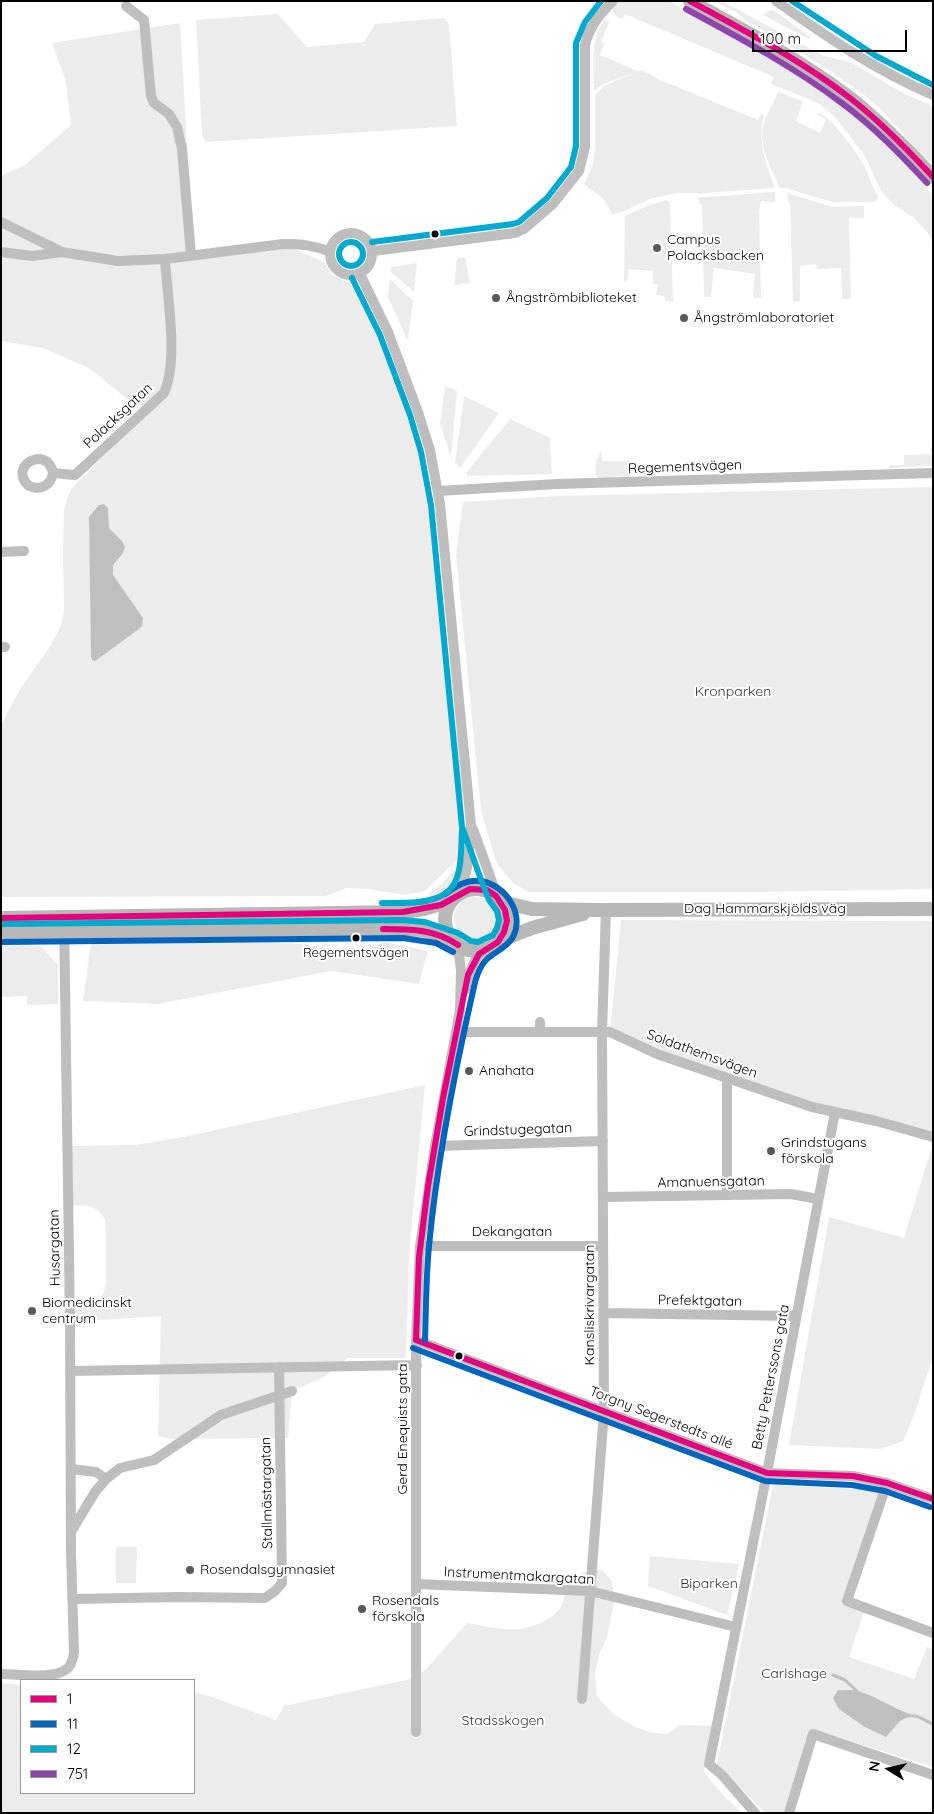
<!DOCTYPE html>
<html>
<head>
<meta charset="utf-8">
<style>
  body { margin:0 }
  #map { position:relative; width:934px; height:1814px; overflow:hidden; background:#fff; font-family:Quicksand,sans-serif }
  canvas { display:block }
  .frame { position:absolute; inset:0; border:2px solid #000; pointer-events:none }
  .legend { position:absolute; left:20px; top:1679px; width:175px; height:115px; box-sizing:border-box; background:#fff; border:1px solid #999; margin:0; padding:6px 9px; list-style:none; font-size:15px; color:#000 }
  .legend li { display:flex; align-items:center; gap:10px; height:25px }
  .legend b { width:25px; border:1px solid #999 }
  .north { position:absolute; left:864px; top:1744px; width:50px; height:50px; -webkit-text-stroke:4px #fff; paint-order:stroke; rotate:280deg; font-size:14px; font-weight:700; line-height:20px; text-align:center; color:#000 }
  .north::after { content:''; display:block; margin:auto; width:18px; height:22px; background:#000; clip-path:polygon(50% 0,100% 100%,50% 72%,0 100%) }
  .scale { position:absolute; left:752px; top:30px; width:155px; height:22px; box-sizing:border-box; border:2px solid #000; border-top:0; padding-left:6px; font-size:15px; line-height:18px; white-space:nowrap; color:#000; -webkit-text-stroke:4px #fff; paint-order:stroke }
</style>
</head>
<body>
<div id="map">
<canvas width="934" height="1814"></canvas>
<div class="frame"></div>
<ul class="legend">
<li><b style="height:6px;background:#e5007d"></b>1</li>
<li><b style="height:6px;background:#0065bd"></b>11</li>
<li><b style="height:6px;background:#00a9ce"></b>12</li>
<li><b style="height:6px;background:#8e44ad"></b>751</li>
</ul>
<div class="north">N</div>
<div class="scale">100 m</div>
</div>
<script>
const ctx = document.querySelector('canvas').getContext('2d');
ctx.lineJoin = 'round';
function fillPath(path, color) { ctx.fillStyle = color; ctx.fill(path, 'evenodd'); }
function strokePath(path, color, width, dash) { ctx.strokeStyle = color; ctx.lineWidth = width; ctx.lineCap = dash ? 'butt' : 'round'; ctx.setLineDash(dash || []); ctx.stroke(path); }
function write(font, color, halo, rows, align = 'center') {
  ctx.font = font + ' Quicksand,sans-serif'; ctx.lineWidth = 4; ctx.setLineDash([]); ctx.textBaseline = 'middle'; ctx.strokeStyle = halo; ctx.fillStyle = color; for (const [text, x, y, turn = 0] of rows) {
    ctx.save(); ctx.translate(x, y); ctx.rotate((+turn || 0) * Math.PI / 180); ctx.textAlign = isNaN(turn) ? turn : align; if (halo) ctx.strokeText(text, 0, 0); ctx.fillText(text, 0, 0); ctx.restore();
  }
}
fillPath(new Path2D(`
  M618,1H669L783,65L841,105L868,127L899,157L933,195V260L932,242L928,233L914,218L895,206L881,191L865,156L836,118L818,103L771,84L774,77L625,14L622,19C615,16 613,14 613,7Z
  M714,1H722L824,56L850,62L905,94L933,106V164C909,145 892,117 868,98C830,68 788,45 745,20L739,14Z
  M770,10L775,11L811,38L809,39L763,15Z
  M278,14L307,47L364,42L375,24L444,18L449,24L457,126L206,142L202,136L196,20Z
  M605,20L609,22L601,42L604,44L600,55L638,71L642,70L660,80L758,120L761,114L764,115C757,141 766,163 775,188L703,193H676L650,199L624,211L612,215C605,195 597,196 584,184L593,165L595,148V95L604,86L633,73L603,84L594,91C594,69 589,38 605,20Z
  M180,23L189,179L191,255L283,244L324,262L333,275L354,286L367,303L400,382L425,455L434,518L463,791L460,857L425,891L405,895L368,889L346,888L326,896L1,897V725L20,689L51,645L61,626L64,610L63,549L64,510L67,499L71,489L112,448L147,407L132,403L89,368L43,348L1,341V176L26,164L71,125L66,82L52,43Z
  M778,92L803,101L796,121L820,133L826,119L818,115L819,113C830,116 857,152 863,164C869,174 871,186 878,196L876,202H832L786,188H780C772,170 759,148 763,128C765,116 773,104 778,92Z
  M775,192V202L761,201L759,211L761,298H753L755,274L714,268L711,297H704L702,204L699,203V197C725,197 749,193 775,192Z
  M787,193L833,207L864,206V218H849L851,299H842L841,268L817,269L816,264L800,266V301L793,302L790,201L788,202Z
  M667,200L670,203L673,302L666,301L664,296L656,295L658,285L653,284V271L629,269L627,281H624L625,216L649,205Z
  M465,257L470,283L454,285L457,258Z
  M417,263L414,292L390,271L391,267Z
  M390,279L413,301L408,341L388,297Z
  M445,386L457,391L451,457L440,424Z
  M464,396L499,413L460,468L455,463Z
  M510,419L550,438L552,474L468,476L466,473Z
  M931,447H933V466L889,468V465H904V455L931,454Z
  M602,450V461H628L629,476L599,478L596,475V460Z
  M933,487V889L757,892H528L513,883L497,864L481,811L456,555L463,502L558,496Z
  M460,870C455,886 445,895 429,900V893L442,884L453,871Z
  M454 918a21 21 0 1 1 42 0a21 21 0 1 1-42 0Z
  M621,920L933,921V1137L813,1105L610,1032Z
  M91,942L291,943L354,951L363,950L385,942L428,951L419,984L331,971L158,1004L83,1001Z
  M41,946L58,965V1004L27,1005V996L1,997V946Z
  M425,1085L409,1255L406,1358H348L324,1377L292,1391L288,1438L172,1439L158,1436L161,1316L70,1322V1306L86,1305L96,1302L103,1294L106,1283V1246L105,1219L98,1210L89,1206L69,1205L68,1146L135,1145L183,1137Z
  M931,1149L933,1150V1356L915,1413L903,1441L881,1449L789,1445L829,1217L904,1238Z
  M773,1485L879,1490L846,1598L866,1606L849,1657L914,1679L927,1647L933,1649V1767L812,1729L784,1813H765L717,1764Z
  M116,1547H137L136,1583H116Z
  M650,1556L739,1564L727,1615L648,1586Z
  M592,1569L603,1571L611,1580L615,1597L607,1637L599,1655L595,1674L597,1696L613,1714L634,1726L649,1732L667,1734L680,1725L714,1726L704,1772L722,1794L742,1813H1V1683L21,1685V1793H194V1692L209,1696L276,1720L284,1706L415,1678L427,1668L467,1623C496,1627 513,1636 542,1622C548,1619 556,1614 560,1608C562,1605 563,1601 564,1597C570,1579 574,1576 592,1569Z`), '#ececec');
fillPath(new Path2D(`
  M104,504L108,508L109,528L122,541L125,547L123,553L113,565V575L143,618L142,626L139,629L95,661L92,660L91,656L89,517L99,505Z
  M838,1690C844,1691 852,1689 858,1691C877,1697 893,1708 912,1715L900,1721L886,1737L865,1727L839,1709L833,1698Z`), '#bfbfbf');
strokePath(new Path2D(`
  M833,1675L845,1680L857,1691
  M908,1716C918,1714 925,1721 933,1724`), '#bfbfbf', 3);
strokePath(new Path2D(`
  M776,1C827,37 875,70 933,95
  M126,6L144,20L151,96L154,103L169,114L177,127L182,149L191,255
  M1,222L62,252L118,261L165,259L283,244C300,244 314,245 330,252
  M330 254a21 21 0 1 1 42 0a21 21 0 1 1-42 0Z
  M373,251L515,233L524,229L553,204L579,171L585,147V45C590,26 599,15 613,1
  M1,252L32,256L62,252
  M360,274L388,332L418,412L430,450L440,504L471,825C469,849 469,872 459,894
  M53,473C47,444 7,466 29,486C41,491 51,485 53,473L75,475L164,393C179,359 167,297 165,259
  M438,491L557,484L933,473
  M1,552L24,551
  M1,647H5
  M473,829L497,896
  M465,990C469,975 472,960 484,950
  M457,1032H610L657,1054L812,1107L876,1121L933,1137
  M540,1032V1022
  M727,1079V1195
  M435,1146L603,1141
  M603,1197L791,1194L818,1199
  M420,1246H603
  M604,1313L796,1316
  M416,1340L767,1473L853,1476L887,1483L933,1499
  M70,1371L417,1365
  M71,1469L96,1472L106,1479
  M887,1483L847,1601L933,1633
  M71,1532L95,1492L106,1479L120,1468L154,1460L221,1415L292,1391
  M416,1584L590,1591L736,1627
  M73,1599L179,1597L265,1598L275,1591L282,1583L279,1367
  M1,1674C19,1674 55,1680 68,1668C72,1664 73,1658 74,1653L71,1552L70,1322L64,917
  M582,1699L604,1411L602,1032L606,910
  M416,1732V1340L420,1246L435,1146L460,1010L461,971L458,945
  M755,1813L722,1775L709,1764L767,1473L835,1112
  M789,1813L813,1734L933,1775`), '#bebebe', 10);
strokePath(new Path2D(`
  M690,1C745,31 800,60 850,98C880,122 907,149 933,177
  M445 920a31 31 0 1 1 62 0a31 31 0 1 1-62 0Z
  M502,902L532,909L598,910L933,909
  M1,918L403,912L424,909L451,901
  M1,933L403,929L423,930L454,941
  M499,941L532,928L583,914`), '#b8b8b8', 14);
strokePath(new Path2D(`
  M690,1C745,31 801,60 850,98C880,121 907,149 933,177
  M1,918L403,912L441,905L470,889L487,890L496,896L505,910L507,921L504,932L498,942L479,954L468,975L443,1098L428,1186L419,1257L416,1340
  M383,929C410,929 435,929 458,945
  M416,1340L767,1473L853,1476L887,1483L933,1499`), '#e5007d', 6);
strokePath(new Path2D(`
  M1,942L403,938L436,943L453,952
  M425,1340C426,1309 426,1277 429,1246C437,1160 454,1075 473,991C475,981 478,968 486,960C495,951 507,948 513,937C525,913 505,885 481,881C467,879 456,886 445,894
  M413,1348L765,1481L852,1485L885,1491L930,1507`), '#0065bd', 6);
strokePath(new Path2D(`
  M792,1L876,56L933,85
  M339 254a12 12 0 1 1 24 0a12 12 0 1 1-24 0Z
  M372,242L513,224L519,222L547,198L571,167L576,146V43L585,22L601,1
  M382,903C405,903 446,906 456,880C462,865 461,847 462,830
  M1,924L403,920L425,922L458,933L471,941L478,942L493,935L497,928L499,920L497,911L489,900L483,885L462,827L431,505L421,452L410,415L380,335L352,278`), '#00a9ce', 6);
strokePath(new Path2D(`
  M686,9C740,38 794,67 843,104C874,127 901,155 927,183`), '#8e44ad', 6);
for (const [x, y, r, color] of [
  [435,234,4.5,"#000"],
  [657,248,5,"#595959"],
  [496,298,5,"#595959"],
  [684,318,5,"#595959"],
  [356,938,4.5,"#000"],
  [469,1071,5,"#595959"],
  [771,1151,5,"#595959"],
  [32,1311,5,"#595959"],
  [459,1356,4.5,"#000"],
  [190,1570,5,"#595959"],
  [362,1609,5,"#595959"]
]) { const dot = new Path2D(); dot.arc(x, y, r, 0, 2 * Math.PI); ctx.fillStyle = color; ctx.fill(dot); strokePath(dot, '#fff', 2); }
write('13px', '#000', '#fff', [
  ["Regementsvägen",356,953]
]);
write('14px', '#000', '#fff', [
  ["Campus",667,240],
  ["Polacksbacken",667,256],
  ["Ångströmbiblioteket",506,298],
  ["Ångströmlaboratoriet",694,318],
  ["Anahata",479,1071],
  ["Grindstugans",781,1143],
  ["förskola",781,1159],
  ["Biomedicinskt",42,1303],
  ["centrum",42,1319],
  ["Rosendalsgymnasiet",200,1570],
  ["Rosendals",372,1601],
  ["förskola",372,1617]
], 'left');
write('14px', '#000', '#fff', [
  ["Polacksgatan",118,416,-43],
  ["Regementsvägen",685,467,-2],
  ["Dag Hammarskjölds väg",765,909],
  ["Soldathemsvägen",702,1054,20],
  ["Grindstugegatan",518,1130,-2],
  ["Amanuensgatan",711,1182,-1],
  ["Dekangatan",512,1232],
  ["Husargatan",55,1248,-91],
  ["Prefektgatan",700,1301,1],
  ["Kansliskrivargatan",590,1305,-90],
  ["Betty Petterssons gata",771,1377,-79],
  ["Torgny Segerstedts allé",661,1418,21],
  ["Gerd Enequists gata",403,1429,-90],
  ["Stallmästargatan",267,1493,-91],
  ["Instrumentmakargatan",519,1576,3]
]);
write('14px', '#333', '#fff', [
  ["Kronparken",733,692],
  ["Biparken",709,1584],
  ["Carlshage",794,1674],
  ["Stadsskogen",503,1721]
]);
</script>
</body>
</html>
